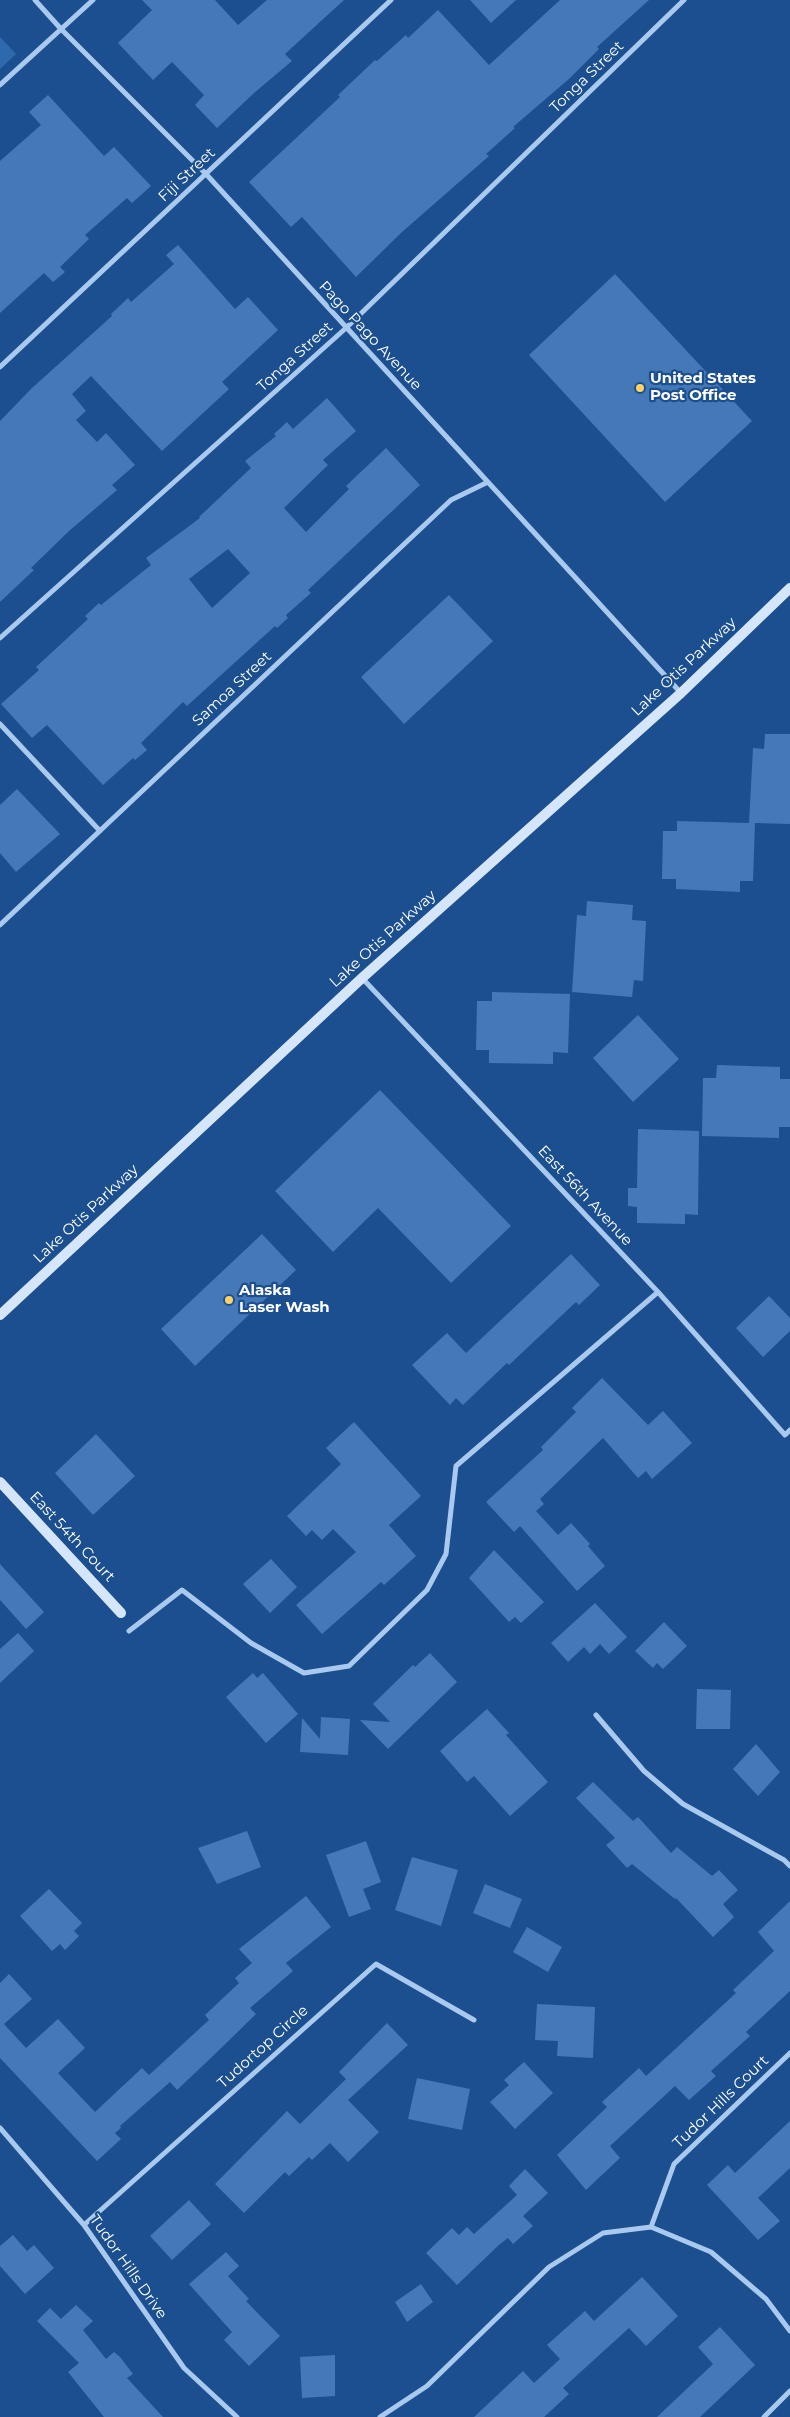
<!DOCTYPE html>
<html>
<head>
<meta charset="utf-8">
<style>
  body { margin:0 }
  canvas { display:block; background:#1b4f8f }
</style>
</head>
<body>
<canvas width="790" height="2417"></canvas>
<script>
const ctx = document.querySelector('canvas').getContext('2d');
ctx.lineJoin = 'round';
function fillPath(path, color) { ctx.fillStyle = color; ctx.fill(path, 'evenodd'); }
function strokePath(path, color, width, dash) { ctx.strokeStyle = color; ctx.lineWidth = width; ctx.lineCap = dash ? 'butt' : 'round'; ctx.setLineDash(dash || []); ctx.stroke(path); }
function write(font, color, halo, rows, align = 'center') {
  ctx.font = font + ' Montserrat,sans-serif'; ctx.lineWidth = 4.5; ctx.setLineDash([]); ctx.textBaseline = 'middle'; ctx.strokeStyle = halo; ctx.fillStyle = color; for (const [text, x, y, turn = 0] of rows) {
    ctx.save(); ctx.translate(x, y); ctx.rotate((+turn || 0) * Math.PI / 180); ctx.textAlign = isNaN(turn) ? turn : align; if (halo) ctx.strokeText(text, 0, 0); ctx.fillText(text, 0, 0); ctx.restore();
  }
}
fillPath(new Path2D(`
  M0,37L16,54L0,69Z`), '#2e69ad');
fillPath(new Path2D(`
  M142,0H215L238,25L267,0H344L285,54L292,61L254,93L217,128L195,105L204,95L172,62L153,80L118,43L152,10Z
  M470,0H516L491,23Z
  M560,0H649L597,47L599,49L570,78L513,127L515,128L486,154L489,156L402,232L356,277L302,217L291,227L249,182L340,97L338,95L375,60L377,61L406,35L408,38L438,10L489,65Z
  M48,95L104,156L114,147L151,186L132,203L127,198L85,235L89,239L60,267L65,272L53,282L44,273L0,313V161L41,125L29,112Z
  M178,245L235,309L248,297L278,330L222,382L229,389L162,451L91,376L72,394L86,411L76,420L97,442L106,433L135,465L112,485L117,490L69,531L31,568L34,570L0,602V421L32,388L112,316L111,314L128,298L131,302L174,264L166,255Z
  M615,274L752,421L665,502L529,355Z
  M327,398L356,431L323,460L328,465L284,508L306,532L349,489L346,486L386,448L420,485L308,590L311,593L286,615L288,618L277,628L275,626L187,706L183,702L141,743L147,750L135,760L133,758L103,785L47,725L32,738L1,704L39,670L36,667L88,619L85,616L99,603L101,605L151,565L146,558L200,518L199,517L251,468L245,461L276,436L274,434L287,422L293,429ZM228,549L250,573L212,608L189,579Z
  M449,595L493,641L404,724L361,677Z
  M765,734H790V824L755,823L753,881H740V892L676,889V879H662L663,831H677V821L749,823L753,748L764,749Z
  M17,789L60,834L16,872L0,853V805Z
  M587,901L633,905L632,920L646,921L643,981L634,980L632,997L572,992L577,915L586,916Z
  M492,992L570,994L568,1053L553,1052V1064L489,1063V1050H476L477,1001H492Z
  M638,1015L679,1059L633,1102L593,1058Z
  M717,1065L780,1067V1079H790V1127H779V1138L702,1136L703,1078H716Z
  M380,1090L511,1226L451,1283L378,1208L333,1252L275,1191Z
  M638,1129L699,1131L698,1215L685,1214V1224L637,1223V1207L628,1206V1188H637Z
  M262,1234L296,1270L195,1366L161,1329Z
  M571,1254L600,1285L579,1305L576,1302L509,1365L507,1363L463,1405L456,1398L450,1405L412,1365L447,1333L466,1353Z
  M769,1296L790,1318V1331L763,1357L736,1328Z
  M602,1378L648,1425L663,1411L692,1443L652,1479L646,1471L638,1478L603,1438L540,1499L544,1504L536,1511L558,1535L571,1523L590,1544L588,1546L605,1566L577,1591L520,1526L514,1532L486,1502L543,1450L541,1447L576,1412L572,1408Z
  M354,1422L421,1496L389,1525L416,1556L384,1585L381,1582L322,1634L296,1605L356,1552L333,1529L322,1540L312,1530L306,1536L287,1516L341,1464L326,1448Z
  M96,1434L135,1476L93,1515L55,1473Z
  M494,1550L544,1602L521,1623L515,1617L509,1622L469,1578Z
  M271,1559L297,1587L270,1613L243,1584Z
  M0,1564L44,1612L26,1629L0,1600Z
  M595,1603L627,1637L609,1654L600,1644L590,1654L584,1647L568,1662L551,1643Z
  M664,1622L687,1646L663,1669L657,1663L653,1668L635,1651Z
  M18,1633L34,1651L0,1683V1649Z
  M430,1653L457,1682L388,1749L360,1720L390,1722L373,1704L413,1665L415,1667Z
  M253,1673L257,1678L263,1673L298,1714L266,1743L226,1697Z
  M697,1689L731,1690L730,1729H696Z
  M487,1709L509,1733L506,1735L548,1782L510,1816L474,1776L467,1782L440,1751Z
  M321,1717L350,1719L348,1755L300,1752L302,1718L320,1739Z
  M756,1744L780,1772L758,1796L733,1769Z
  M593,1782L633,1821L638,1817L671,1853L677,1847L712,1876L719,1870L738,1890L723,1904L734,1917L713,1937L676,1898L675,1899L632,1864L627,1868L606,1845L615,1838L576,1798Z
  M247,1831L261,1867L217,1884L198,1848Z
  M366,1841L381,1882L363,1889L371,1909L349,1917L326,1855Z
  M412,1857L458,1870L441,1926L395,1910Z
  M485,1884L522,1899L510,1928L473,1913Z
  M49,1889L82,1923L74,1931L79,1936L65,1950L60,1944L52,1951L20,1916Z
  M306,1896L331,1927L286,1963L293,1971L250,2008L256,2014L213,2056L177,2090L170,2082L120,2126L121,2128L115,2133L121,2139L97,2161L0,2058V1983L9,1974L32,1999L4,2024L26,2048L58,2019L85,2048L58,2073L95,2112L142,2068L149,2075L209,2020L205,2015L239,1983L235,1978L252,1963L239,1949Z
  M790,1901V1991L746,2032L750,2036L711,2071L716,2076L689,2100L675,2086L610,2146L620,2158L586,2190L557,2155L607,2107L602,2102L639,2068L646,2076L736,1993L733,1990L774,1951L758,1932Z
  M527,1927L562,1947L548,1972L513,1952Z
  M537,2004L595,2007L593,2058L557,2056L558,2041L535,2040Z
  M387,2023L408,2045L348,2100L379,2132L348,2162L330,2143L312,2160L309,2157L289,2176L285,2172L244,2213L215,2184L287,2111L300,2124L346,2079L339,2072Z
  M524,2062L553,2093L515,2129L490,2102L509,2085L504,2080Z
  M417,2078L470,2089L462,2130L408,2119Z
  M790,2121V2168L758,2198L780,2221L758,2240L707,2185L728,2165L735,2173Z
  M525,2169L548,2193L523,2216L533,2226L513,2244L508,2238L500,2244L457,2285L426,2253L452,2228L459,2235L467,2227L474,2234L517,2195L509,2186Z
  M189,2200L211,2224L172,2260L150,2236Z
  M13,2235L27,2251L34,2245L54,2268L25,2294L0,2266V2246Z
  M226,2252L239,2266L228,2276L249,2299L246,2301L280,2336L249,2366L224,2340L232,2332L189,2284Z
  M642,2277L678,2316L646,2346L629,2328L563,2388L569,2394L544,2417H474L523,2371L534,2383L560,2359L547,2345L585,2311L594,2321Z
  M421,2284L433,2302L407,2322L395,2302Z
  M76,2305L93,2321L83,2330L106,2359L114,2352L120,2357L133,2374L127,2378L163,2417H104L68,2372L79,2363L37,2321L50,2308L61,2319Z
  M720,2327L755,2365L700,2417H657L713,2364L698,2347Z
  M335,2355V2396L302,2398L300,2357Z`), '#4478b7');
strokePath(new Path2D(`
  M35,0L61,29L206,174L681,693
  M0,85L93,0
  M0,367L391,0
  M0,638L346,328L684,0
  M0,724L100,831
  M0,925L451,500L488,482
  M362,978L658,1292L785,1435L790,1430
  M129,1631L182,1590L251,1643L304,1673L349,1666L427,1590L446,1554L456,1466L658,1292
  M596,1715L644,1771L683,1804L784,1860L790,1866
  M0,2128L84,2225L184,2368L237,2417
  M84,2225L376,1964L474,2020
  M651,2227L674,2164L790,2053
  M651,2227L711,2252L766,2299L790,2331
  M380,2417L427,2386L549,2267L603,2233L651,2227
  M764,2417L790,2391`), '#a9c9ee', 5);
strokePath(new Path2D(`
  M0,1315L362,978L681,693L790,588
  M0,1482L121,1613`), '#d6e6fa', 10);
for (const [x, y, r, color] of [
  [640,388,5,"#ffd166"],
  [229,1300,5,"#ffd166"]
]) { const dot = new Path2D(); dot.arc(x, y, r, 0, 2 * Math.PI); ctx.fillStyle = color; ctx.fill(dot); strokePath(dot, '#1b4f8f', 2); }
write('15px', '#fff', '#1b4f8f', [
  ["Tonga Street",587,77,-44],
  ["Fiji Street",187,175,-43],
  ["Pago Pago Avenue",370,336,47],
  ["Tonga Street",295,357,-42],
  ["Lake Otis Parkway",684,667,-43],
  ["Samoa Street",232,689,-43],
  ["Lake Otis Parkway",383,939,-42],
  ["East 56th Avenue",585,1196,47],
  ["Lake Otis Parkway",86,1214,-43],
  ["East 54th Court",72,1537,47],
  ["Tudortop Circle",263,2047,-42],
  ["Tudor Hills Court",721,2102,-44],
  ["Tudor Hills Drive",128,2267,55]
]);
write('bold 15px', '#fff', '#1b4f8f', [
  ["United States",650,379],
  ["Post Office",650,396],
  ["Alaska",239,1291],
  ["Laser Wash",239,1308]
], 'left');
</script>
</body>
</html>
